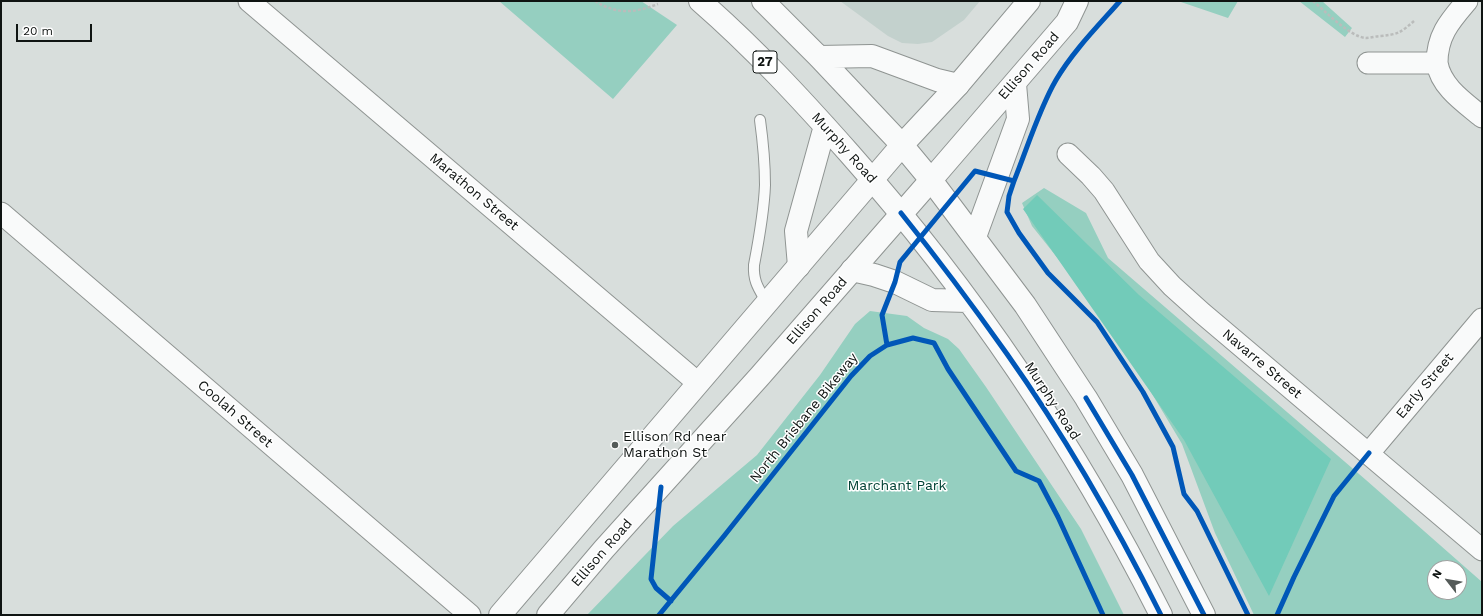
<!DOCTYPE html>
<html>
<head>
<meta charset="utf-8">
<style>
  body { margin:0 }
  #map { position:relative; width:1483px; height:616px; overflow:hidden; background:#d8dedc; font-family:"Work Sans",sans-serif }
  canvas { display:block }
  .frame { position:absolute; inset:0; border:2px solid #0f1412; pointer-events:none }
  .north { position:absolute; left:1427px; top:560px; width:40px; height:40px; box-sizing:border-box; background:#fff; border:1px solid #9fa1a0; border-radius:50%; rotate:301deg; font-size:11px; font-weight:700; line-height:16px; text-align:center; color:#0f1412 }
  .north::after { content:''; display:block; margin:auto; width:14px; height:18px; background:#555b59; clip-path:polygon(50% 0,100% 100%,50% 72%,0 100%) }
  .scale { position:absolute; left:16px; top:24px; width:76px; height:18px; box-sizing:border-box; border:2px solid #0f1412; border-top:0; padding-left:5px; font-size:12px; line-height:14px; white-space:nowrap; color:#0f1412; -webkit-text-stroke:3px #fff; paint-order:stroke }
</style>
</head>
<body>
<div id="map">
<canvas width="1483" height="616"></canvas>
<div class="frame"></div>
<div class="north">N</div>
<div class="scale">20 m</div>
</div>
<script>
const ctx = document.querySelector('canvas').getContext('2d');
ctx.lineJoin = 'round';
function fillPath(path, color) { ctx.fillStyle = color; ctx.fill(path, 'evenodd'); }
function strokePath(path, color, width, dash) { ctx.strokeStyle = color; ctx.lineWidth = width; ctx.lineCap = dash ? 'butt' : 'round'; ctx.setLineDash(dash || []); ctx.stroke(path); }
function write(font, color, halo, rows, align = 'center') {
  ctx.font = font + ' "Work Sans",sans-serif'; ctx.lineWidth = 3; ctx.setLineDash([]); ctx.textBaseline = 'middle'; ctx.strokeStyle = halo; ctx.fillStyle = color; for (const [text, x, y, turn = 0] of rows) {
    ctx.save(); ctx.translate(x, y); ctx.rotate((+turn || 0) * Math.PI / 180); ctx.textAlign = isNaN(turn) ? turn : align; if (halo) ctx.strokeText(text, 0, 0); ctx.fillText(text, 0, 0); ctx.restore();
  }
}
fillPath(new Path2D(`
  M840,1H980L964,20L932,42L918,44L902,43L888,36Z`), '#c3d1cd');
fillPath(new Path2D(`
  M499,1H641L677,25L613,99Z
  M1178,1H1238L1228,18Z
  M1299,1H1322L1352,28L1345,37Z
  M1044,188L1086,213L1108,258L1366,480L1482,582V615H1254L1215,533L1182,444L1111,325L1032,226L1022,203ZM1435,568H1459V592H1435Z
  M870,311L907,316L924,328L948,339L959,349L986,387L1081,529L1124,615H587L673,526L757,455L820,375L855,324Z`), '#95cfc0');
fillPath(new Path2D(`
  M1037,195L1139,295L1331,459L1269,596L1184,440L1023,209Z`), '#72cbb9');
const service = new Path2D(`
  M760,120C763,142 765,163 765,185C764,212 759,239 754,265C753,282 759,289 767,303`);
const minor = new Path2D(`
  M249,1L698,383
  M1368,63H1437C1441,87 1464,102 1482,117
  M1437,63C1437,35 1450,21 1467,1
  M1068,154L1091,176L1104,191L1149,261L1172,286L1202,313L1482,550
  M1,213L470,615
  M1369,453L1482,319`);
const tertiary = new Path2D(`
  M902,145L958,85L1029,1
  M931,180L1067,22L1077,1`);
const secondary = new Path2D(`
  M500,615L902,145
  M548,615L604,549L760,376L931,180`);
const primary = new Path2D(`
  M700,1C754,48 802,100 849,153C973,293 1077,448 1161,615
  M763,1L819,57L902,145L931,180L1025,305L1086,398L1132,475L1204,615
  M819,57L872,56L937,80L958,85
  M975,237L1018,119L1015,84
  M799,266L796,231L825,126
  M852,270L874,275L895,282L932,300L968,301`);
strokePath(service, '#8f9492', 12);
strokePath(minor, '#8f9492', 23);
strokePath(tertiary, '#8f9492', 24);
strokePath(secondary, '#8f9492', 24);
strokePath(primary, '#8f9492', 24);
strokePath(new Path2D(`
  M595,1C618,15 634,13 658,4
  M1313,1C1325,11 1350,37 1366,38C1371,38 1376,36 1381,36C1399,34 1400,33 1414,21`), '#babcbb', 2.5, [3, 2]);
strokePath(service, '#f9fafa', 10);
strokePath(minor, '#f9fafa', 21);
strokePath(tertiary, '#f9fafa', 22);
strokePath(secondary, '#f9fafa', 22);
strokePath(primary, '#f9fafa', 22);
strokePath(new Path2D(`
  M1014,181L1009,196L1007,212L1019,233L1048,273L1097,322L1143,392L1173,447L1184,494L1197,511L1248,615
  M901,213C938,259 973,306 1007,354C1065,436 1116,525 1161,615
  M887,345L882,315L895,282L900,262L975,171L1014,181C1027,149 1039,109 1056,80C1073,51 1098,26 1120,1
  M1086,398L1132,475L1204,615
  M661,487L651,579L656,588L671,601
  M659,615L724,536L851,376L870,356L887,345L913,338L934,343L948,369L1016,471L1039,481L1058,517L1103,615
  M1277,615L1294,577L1334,496L1369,453`), '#0057b8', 5);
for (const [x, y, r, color] of [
  [615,445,4,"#555b59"]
]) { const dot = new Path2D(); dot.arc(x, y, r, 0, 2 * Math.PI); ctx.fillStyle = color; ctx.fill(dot); strokePath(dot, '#fff', 1.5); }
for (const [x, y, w] of [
  [765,62,24]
]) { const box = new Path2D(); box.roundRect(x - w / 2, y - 11, w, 22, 3); ctx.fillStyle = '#fff'; ctx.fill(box); strokePath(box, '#0f1412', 1); }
write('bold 13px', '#0f1412', null, [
  ["27",765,62]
]);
write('14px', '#0f1412', '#fff', [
  ["Ellison Road",1029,66,-49],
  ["Murphy Road",844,148,48],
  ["Marathon Street",474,192,40],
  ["Ellison Road",817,311,-49],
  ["Navarre Street",1262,364,40],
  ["Early Street",1425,386,-50],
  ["Murphy Road",1052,401,57],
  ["Coolah Street",235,414,41],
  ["North Brisbane Bikeway",804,418,-51],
  ["Ellison Road",602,553,-49]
]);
write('14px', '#0f1412', '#fff', [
  ["Ellison Rd near",623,437],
  ["Marathon St",623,453]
], 'left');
write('14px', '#004134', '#fff', [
  ["Marchant Park",897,486]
]);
</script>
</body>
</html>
